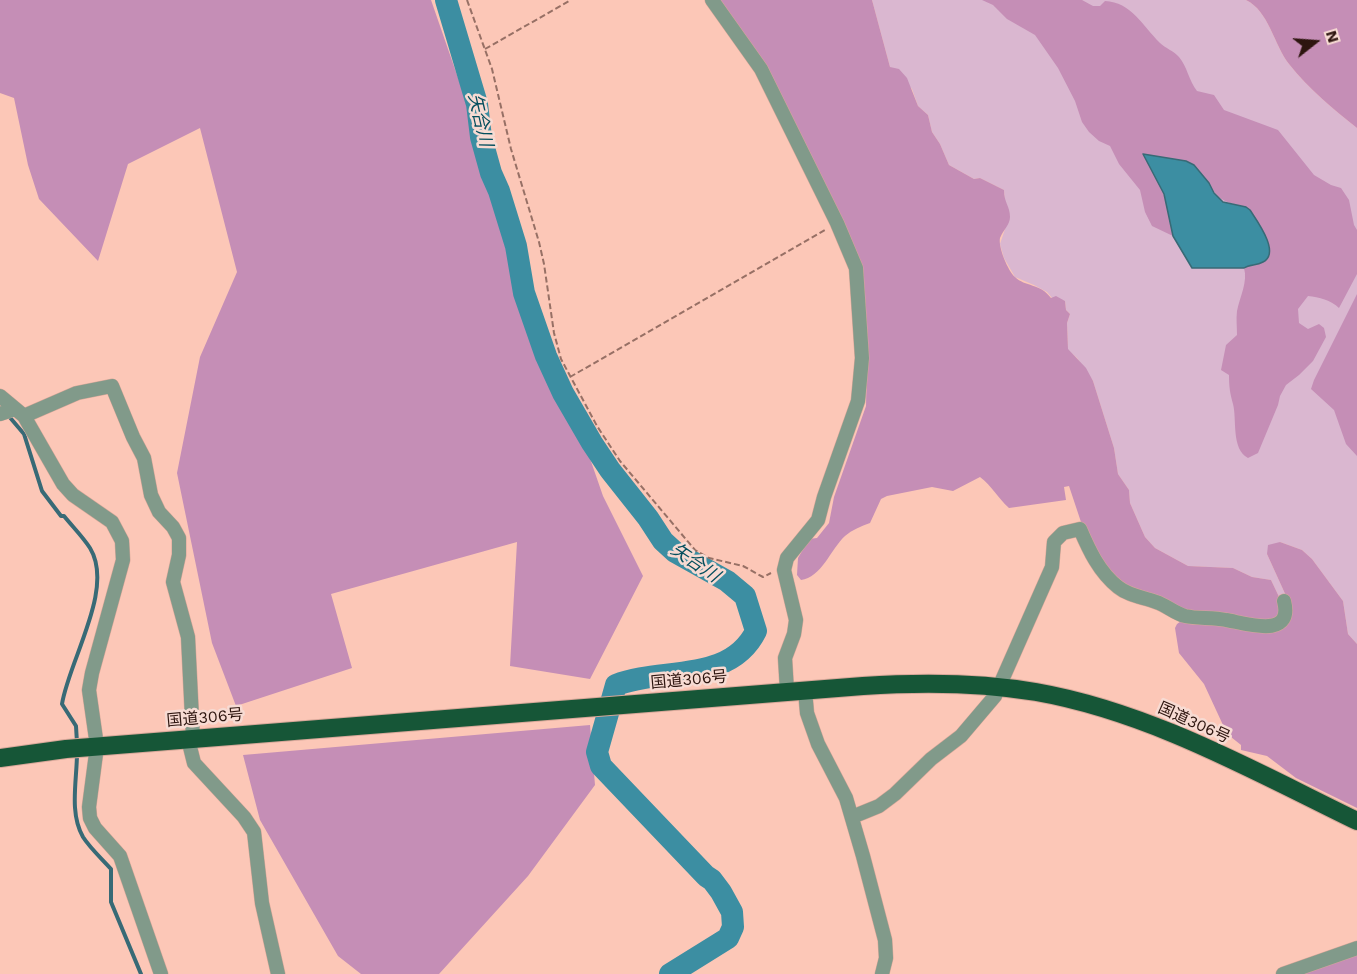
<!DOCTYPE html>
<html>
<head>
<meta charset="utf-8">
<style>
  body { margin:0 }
  #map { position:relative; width:1357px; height:974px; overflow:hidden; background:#fcc7b7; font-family:"Work Sans",sans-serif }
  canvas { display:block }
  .north { position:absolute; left:1285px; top:12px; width:60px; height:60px; -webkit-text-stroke:4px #f7dbd3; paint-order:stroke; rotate:73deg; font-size:16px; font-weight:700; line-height:24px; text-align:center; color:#2d150f }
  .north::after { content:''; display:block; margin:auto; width:21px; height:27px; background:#2d150f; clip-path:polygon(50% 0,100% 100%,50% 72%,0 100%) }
</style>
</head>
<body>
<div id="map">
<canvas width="1357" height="974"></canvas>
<div class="north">N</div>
</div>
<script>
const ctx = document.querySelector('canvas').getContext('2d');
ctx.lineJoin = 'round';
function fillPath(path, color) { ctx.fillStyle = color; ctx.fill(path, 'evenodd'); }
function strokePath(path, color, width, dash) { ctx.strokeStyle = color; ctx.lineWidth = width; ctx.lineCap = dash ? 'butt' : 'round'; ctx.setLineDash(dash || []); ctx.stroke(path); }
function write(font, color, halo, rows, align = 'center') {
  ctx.font = font + ' "Work Sans","Noto Sans JP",sans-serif'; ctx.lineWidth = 5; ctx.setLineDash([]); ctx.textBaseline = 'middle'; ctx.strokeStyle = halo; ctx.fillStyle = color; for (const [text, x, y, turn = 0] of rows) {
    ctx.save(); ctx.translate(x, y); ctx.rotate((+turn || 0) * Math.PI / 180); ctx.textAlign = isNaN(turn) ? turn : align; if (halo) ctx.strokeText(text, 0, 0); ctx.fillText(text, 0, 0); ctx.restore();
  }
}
fillPath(new Path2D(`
  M872,0H1246C1269,11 1274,45 1289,64C1309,89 1333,109 1357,128V644L1348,634L1343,601L1312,559L1302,550L1280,542L1267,554L1287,598L1281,601L1271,580L1252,577L1233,568L1188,566L1155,548L1145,537L1130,503L1129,490L1118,474L1114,448L1093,381L1077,358L1068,350L1067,323L1070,314L1066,310L1065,301L1052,298L1047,292L1034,285L1015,277L1004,258L1000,244L1006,226L1004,190L980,178L974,179L949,165L940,144L932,132L928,115L918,106L912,89L890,67Z`), '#dab7d0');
fillPath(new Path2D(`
  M0,0H431L603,496L643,576L590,679L510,666L517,542L331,594L352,668L236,706L212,643L177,473L200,357L237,272L200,128L128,164L98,261L39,199L28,165L14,98L0,93Z
  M718,0H872L890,67L899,69L907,78L918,106L928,115L932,132L940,144L949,165L974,179L980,178L1004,190C1004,203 1010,206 1010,217C1010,225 1003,230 1000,238C998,247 1008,271 1015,277C1025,287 1040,283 1051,298L1056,296L1065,301L1066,310L1070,314L1067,323L1068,349L1086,368L1093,381L1114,448L1118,474L1129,490L1130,503L1145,537L1155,548L1188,566L1233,568L1252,577L1271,580L1281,601V614L1274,621L1191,613L1144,597L1110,576L1087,540L1069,486L1064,487L1066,500L1009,508C998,498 992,486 980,477L953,491L932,487L887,496L881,499L870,523C861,526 852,530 845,536C831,549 821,578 801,580L797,575L798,558L809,539L817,538L829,523L834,497L866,406L867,360L861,277Z
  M982,0H1082L1093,6H1100L1105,1C1131,2 1143,26 1160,43C1165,48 1174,51 1179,57C1187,66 1189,81 1197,91L1214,95L1224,110L1278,130L1314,175L1331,185L1341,188L1349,200L1354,225L1357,230V274L1339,308C1331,300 1319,297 1308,296L1298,309L1299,323L1308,329L1319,324L1324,328L1326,337L1313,361L1299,375L1286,385L1280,396L1278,405L1258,453L1248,458C1231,449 1237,419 1233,404C1230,393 1229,387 1229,375L1221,370L1226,345L1237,335C1237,327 1236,319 1237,311C1240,296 1248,282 1244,268L1247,265H1254L1246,207C1228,203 1217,201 1209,183L1161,186L1166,202L1173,236L1152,226L1145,212L1140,190L1119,164L1110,146L1099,141L1089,132L1082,122L1075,101L1058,68L1035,35L1007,19L993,5Z
  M1246,0H1357V128C1333,109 1309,89 1289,64C1274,45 1269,11 1246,0Z
  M1357,294V456L1346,444L1334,410L1311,389L1314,380Z
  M1280,542L1302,550L1312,559L1343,601L1348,634L1357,644V808L1296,778L1267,756L1241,750V745L1231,737L1223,725L1204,684L1179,653L1175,628L1177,624L1184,619L1270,630L1287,598L1267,554L1268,545Z
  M590,725L595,785L528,876L439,974H361L338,956L260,820L243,755Z
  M1357,953V974H1297Z`), '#c58eb6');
const water = new Path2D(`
  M1143,154L1186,161L1194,165L1209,183L1214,193L1223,202L1246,207L1250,210C1257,221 1281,253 1263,262C1256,266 1250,264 1244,268H1192L1173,236L1164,194Z`);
fillPath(water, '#3c8ea2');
strokePath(water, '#386a76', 1.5);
strokePath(new Path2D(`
  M7,414L24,434L42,491L61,516H64C72,526 83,537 90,548C115,589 69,660 62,704L76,726L77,743
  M77,753C77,780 69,813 83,837C90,848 102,859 111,869V902L141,974`), '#386a76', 4);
strokePath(new Path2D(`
  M446,0L477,104L481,137L491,173L499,191L516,246L524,293L546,356L563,393L592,443L610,470L648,518L663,541L675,552L727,581L745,596L756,631C730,684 661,667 616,685L597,752L601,766L706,876L712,880L721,892L732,912L733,927L728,938L670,974`), '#3c8ea2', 22);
const minor = new Path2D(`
  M712,0L761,69L837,223L856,268L862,358L858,401L824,497L818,520L787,558L784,570L796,620L794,634L785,658L787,691
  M0,396L24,416L63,484L73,495L112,522L122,541L123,560L92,673L89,690L97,746L89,807L90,818L95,828L120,856L161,974
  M0,414L15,409
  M24,416L77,393L112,386L133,437L144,458L151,495L159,512L173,527L179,538V555L173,582L188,637L193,739
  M805,690L807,713L818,744L846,798L863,856L885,940L886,958L882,974
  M188,739L194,763L244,817L254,832L262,903L278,974
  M852,817L879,806L895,794L931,759L961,736L995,696L1052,567L1054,542L1063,533L1080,529C1089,550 1099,572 1118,587C1129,596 1143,597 1156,602C1166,605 1174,613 1185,616C1198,619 1212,617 1226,620C1245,623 1294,640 1284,601
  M1283,974L1357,948`);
const highway = new Path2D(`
  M0,758L66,749L863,686C921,682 978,682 1036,692C1150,712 1254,771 1357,821`);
strokePath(minor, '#d7a799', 15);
strokePath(highway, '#d7a799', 20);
strokePath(new Path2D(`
  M467,0L492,69L511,149L539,242L544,264L554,333L561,359L597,426L620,461L695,550L709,558L743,566L763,577L771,573
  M485,49L571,0
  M570,377L825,230`), '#977065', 2, [6, 3]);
strokePath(minor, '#819a8a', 14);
strokePath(highway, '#165637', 18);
write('16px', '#2d150f', '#f7dbd3', [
  ["国道306号",689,680,-5],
  ["国道306号",205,718,-5],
  ["国道306号",1194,723,24]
]);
write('italic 18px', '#044e5d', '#f7dbd3', [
  ["矢合川",480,120,77],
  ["矢合川",695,563,34]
]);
</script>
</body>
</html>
